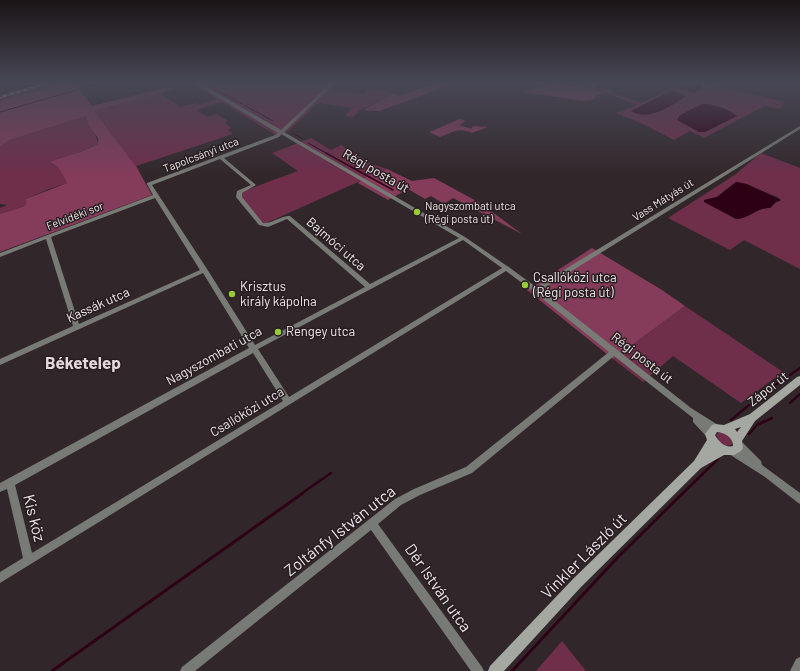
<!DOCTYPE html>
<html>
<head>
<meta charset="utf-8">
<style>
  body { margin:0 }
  canvas { display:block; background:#31272a }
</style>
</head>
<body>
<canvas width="800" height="671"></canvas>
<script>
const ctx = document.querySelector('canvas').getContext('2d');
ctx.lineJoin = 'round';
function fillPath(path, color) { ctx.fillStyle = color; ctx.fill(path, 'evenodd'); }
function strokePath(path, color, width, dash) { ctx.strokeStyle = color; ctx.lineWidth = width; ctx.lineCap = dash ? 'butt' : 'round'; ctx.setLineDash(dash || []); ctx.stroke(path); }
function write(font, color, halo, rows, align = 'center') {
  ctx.font = font + ' Barlow,sans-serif'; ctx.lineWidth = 3; ctx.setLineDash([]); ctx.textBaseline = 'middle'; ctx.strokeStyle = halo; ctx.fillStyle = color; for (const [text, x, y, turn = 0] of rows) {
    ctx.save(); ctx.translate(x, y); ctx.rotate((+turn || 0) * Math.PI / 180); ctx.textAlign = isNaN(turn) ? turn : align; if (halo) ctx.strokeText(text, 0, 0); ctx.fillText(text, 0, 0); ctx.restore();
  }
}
fillPath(new Path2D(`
  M51,83H65L0,101V97Z
  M190,83H345L343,85L337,84L331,90L363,94L369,88L393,93L360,110L353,117L345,116L352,108L318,103L288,131L279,137L222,102L197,110L207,117L216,114L228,121L225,123L232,128L228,130L233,134L136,166L94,111L160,93L180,107L196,103L200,105L217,99Z
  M563,83H592L591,86L611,90L612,93L642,103L675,87L676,83H682L679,88L694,93L703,85V83H707L784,102L780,109L764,106L704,138L690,131L674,140L641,123L616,113L637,105L596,89ZM672,90L685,96C676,102 663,113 651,113L654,100ZM702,104H711L737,116L705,132H699L677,118Z
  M86,116C89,127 97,134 98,144C83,152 67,156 51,163L58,167L67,183L49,189L26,199L25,206L0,214V208L7,205L0,204V146L10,140Z
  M311,138L331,150L341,145L371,164L387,169L264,224L240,198L241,192L298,171L272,153Z
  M761,153L800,168V269L744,240L730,250L668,218L736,174ZM736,182L742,183L778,197L781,201L776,202L770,208C757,207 749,219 736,219L704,200L717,197Z
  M685,306L783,372L741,403L673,356L643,382L613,359Z
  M722,432L730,437L733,442L731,445L726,446L720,443L716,434Z
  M562,641L586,671H536Z`), '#6f2e4a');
fillPath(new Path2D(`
  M65,83H96L78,88L92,106L172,86L175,89L94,111L136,166L152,195L0,252V214L25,206L26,199L67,183L58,167L50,162C66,156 84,152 98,144V138L89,126L86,116L10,140L0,146V101Z
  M437,83H457L379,111L363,110L393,93L399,96Z
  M552,83L579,86L605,93L596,95L595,99L583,101L523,92Z
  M460,119L466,121L459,125L471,129L473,126L488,127L472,133C459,127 453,132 440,137L429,132Z
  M387,169L412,181L434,178L480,203L522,234L453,198L444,204L431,196L425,199L408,189L388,200L358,183L364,178Z
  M592,248L662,290L685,306L613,359L527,290Z`), '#853b5a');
fillPath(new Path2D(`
  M682,83H703V85L701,89L694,93L678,88Z
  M672,90L686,96C671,106 648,122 631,111Z
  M702,104C711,103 730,109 737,116L705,132H699L677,120L680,115Z
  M736,182L747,184L781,200L776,202L770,208C757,207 749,219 736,219L704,202V200L717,197Z`), '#2e0016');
strokePath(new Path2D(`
  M204,83L273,121
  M0,112L101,83
  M292,133L301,138
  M308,143L328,154`), '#2e0016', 1);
strokePath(new Path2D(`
  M326,153L393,190`), '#2e0016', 1.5);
strokePath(new Path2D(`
  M790,375L800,368
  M769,389L783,380
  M790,403L800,394
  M731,420L749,405
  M749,434L757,425L772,418
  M301,494L331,473
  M682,494L718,459`), '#2e0016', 2.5);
strokePath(new Path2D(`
  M52,671L303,493
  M512,671L618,557L683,493`), '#2e0016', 3);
fillPath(new Path2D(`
  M194,83H199L281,130L331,83H335L284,132L465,237L507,266L509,267L510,268L536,287L800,126V129L541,290L691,408L718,425L719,428L718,431L715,432L712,431L714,434L713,437L710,438L707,437L693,422V418L614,356L472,473L420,495L401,505L378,524L482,667L484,671H471L371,530L195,671H180L182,667L395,499L414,489L466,467L609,352L534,292L506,271L0,583V572L23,558L7,489L0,492V483L249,348L203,273L0,365V359L73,326L46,239L0,257V253L153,195L147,184V183L275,135L278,133ZM281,134L459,238L370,284L290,216C280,216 272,224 263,223L242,197V193L256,185L224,158L279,137ZM220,159L251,185L237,191L236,197L259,225L268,227L287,219L365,287L255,345L207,269L152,185ZM155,198L200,270L79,324L51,237ZM463,240L502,268L289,397L258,349ZM253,353L283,401L32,553L15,485Z
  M594,83H598L594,88L592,87Z
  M739,441L742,442L761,461L762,465L800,493V504L797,502L765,477L729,454L728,451L729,448L732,447L739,450L735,445L736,442Z
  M800,657V671H790L796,659Z`), '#787a75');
fillPath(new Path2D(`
  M800,376V385L755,421L742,441L743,448L741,451L734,455H724L701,468L581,587L504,671H488L490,666L573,579L694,461L707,440L705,434L712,425L715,424L724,425L750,414L797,377ZM741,427L737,432L735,429ZM717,432C725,433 733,437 733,446C725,448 719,442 715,435Z`), '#a4a8a0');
strokePath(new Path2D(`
  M0,85L6,83`), '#d8d1d3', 1);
const rail = new Path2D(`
  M0,97L49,83`);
strokePath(rail, '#d8d1d3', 2);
strokePath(rail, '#271d20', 1, [3.5]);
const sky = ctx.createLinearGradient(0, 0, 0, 177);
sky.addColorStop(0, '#1b1517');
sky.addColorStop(0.47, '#484755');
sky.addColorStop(1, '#48475500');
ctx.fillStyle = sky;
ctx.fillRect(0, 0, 800, 177);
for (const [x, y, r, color] of [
  [417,212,4,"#98cb37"],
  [525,285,4,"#98cb37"],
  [232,294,4,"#98cb37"],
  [278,332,4,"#98cb37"]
]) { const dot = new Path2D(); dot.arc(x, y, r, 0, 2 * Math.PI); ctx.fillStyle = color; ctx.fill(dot); strokePath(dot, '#271d20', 1.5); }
write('11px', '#eee7e9', '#271d20', [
  ["Tapolcsányi utca",201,155,-21],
  ["Vass Mátyás út",663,200,-32],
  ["Felvidéki sor",75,216,-21]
]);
write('11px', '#eee7e9', '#271d20', [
  ["Nagyszombati utca",425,206],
  ["(Régi posta út)",425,219]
], 'left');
write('13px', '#eee7e9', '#271d20', [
  ["Régi posta út",376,171,30],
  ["Bajmóci utca",336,244,41],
  ["Kassák utca",98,305,-24],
  ["Nagyszombati utca",214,356,-29],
  ["Régi posta út",642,358,38],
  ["Zápor út",768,389,-38],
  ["Csallóközi utca",247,412,-31]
]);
write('13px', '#eee7e9', '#271d20', [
  ["Csallóközi utca",533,278],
  ["(Régi posta út)",533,293],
  ["Krisztus",240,287],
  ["király kápolna",240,302],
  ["Rengey utca",286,332]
], 'left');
write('16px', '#eee7e9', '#271d20', [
  ["Kis köz",34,518,76],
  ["Zoltánfy István utca",340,531,-38],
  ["Vinkler László út",584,556,-45],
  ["Dér István utca",438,588,55]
]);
write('bold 17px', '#e5d7db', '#271d20', [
  ["Béketelep",83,363]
]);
</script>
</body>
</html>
